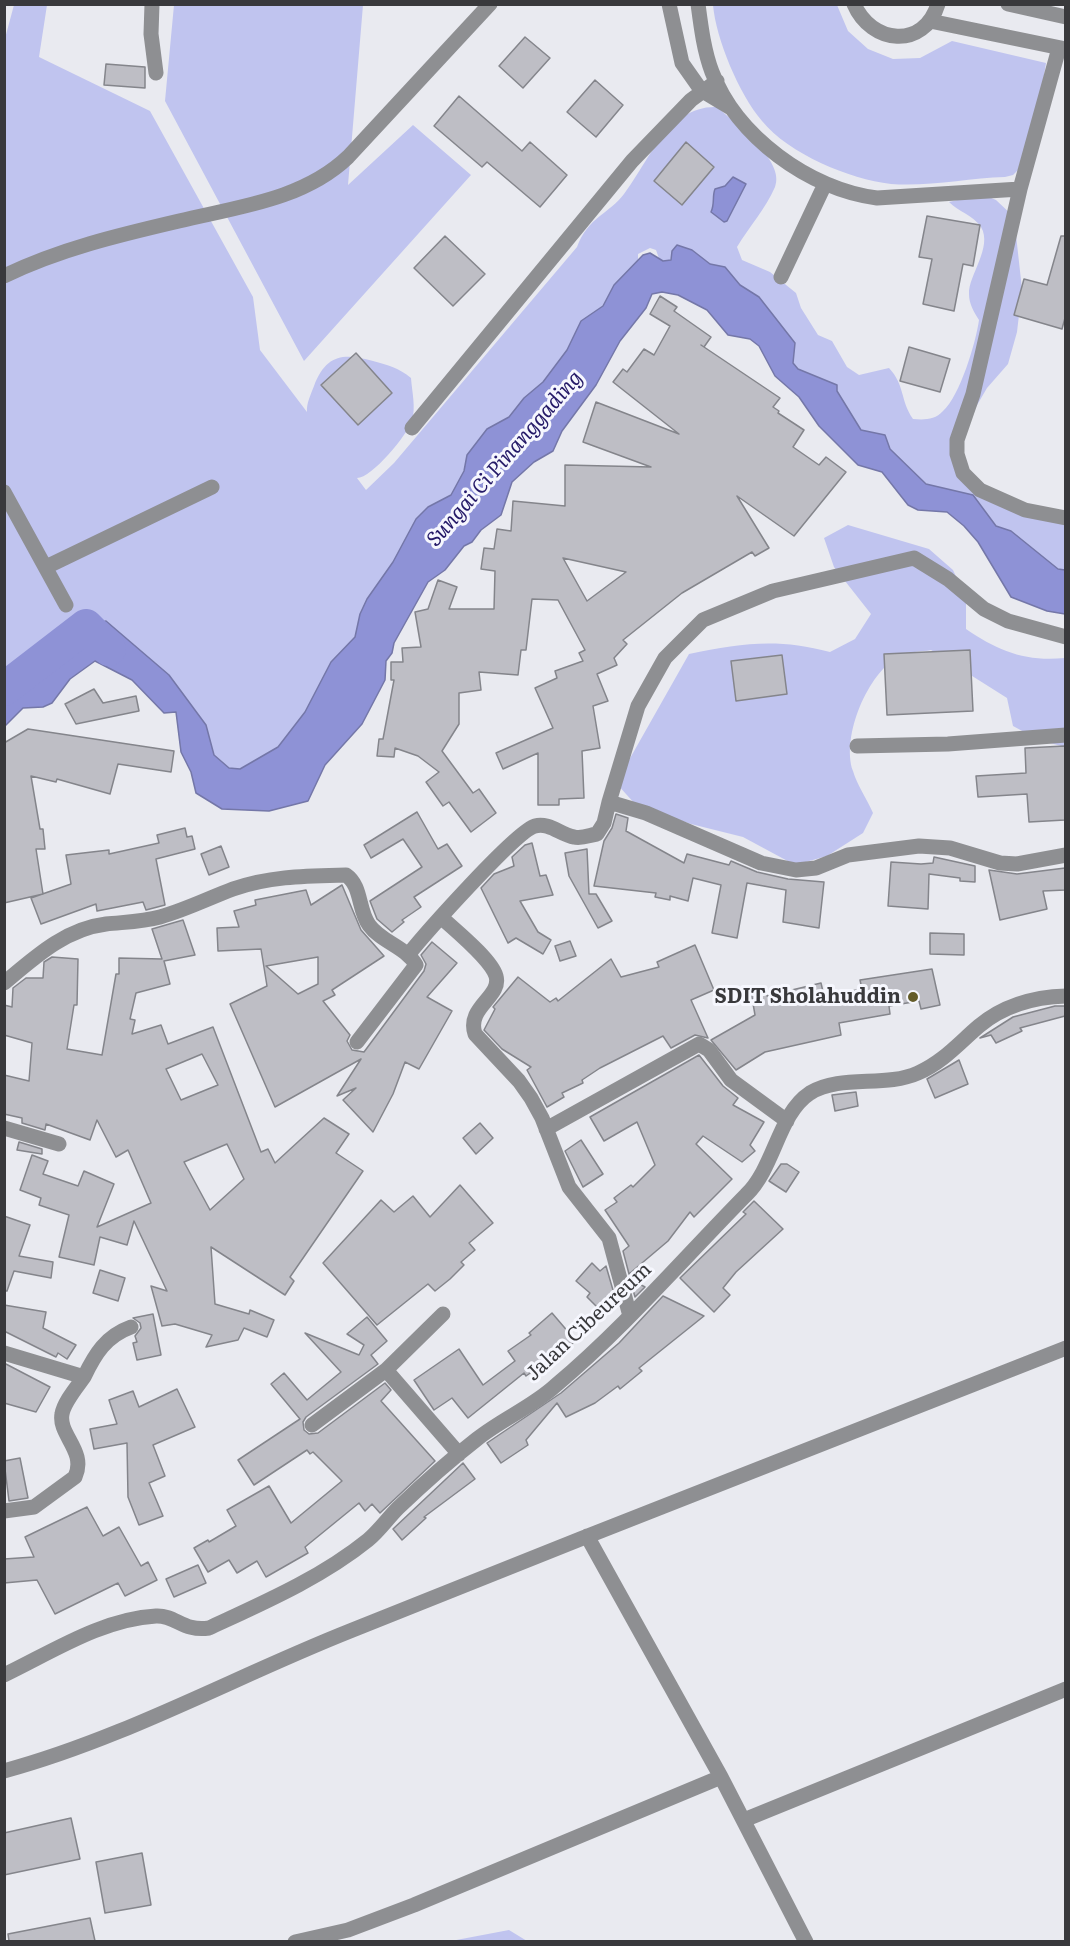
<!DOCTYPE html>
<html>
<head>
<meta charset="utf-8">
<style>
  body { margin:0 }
  #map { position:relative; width:1070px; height:1946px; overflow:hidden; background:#e9eaf0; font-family:Literata,serif }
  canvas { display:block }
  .frame { position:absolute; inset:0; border:6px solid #39393c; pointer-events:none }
</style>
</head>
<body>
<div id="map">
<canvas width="1070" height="1946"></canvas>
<div class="frame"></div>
</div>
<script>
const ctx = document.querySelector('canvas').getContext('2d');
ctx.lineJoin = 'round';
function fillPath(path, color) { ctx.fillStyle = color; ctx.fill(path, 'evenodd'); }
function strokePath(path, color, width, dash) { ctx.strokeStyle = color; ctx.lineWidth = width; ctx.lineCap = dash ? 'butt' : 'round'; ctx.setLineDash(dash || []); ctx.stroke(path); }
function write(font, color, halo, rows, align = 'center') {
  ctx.font = font + ' Literata,serif'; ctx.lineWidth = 6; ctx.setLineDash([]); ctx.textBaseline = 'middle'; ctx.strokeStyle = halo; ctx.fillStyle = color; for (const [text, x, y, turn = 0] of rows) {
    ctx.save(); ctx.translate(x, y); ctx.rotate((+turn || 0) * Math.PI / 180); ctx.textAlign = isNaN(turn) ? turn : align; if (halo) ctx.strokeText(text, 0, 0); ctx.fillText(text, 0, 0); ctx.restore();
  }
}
fillPath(new Path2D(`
  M14,5H47L39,57L150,111L253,297L260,350L307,412C306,404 311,394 314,386C326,354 344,353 373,361C388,365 399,368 411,378C412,392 416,407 412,421C407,435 372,478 357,478L366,490L394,463L577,247C588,217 609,214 624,194C649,161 669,105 717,107C734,122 786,161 775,187C766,208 749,227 737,247L742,260L770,272L796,293L801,308L818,335L832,341L847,367L859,375L889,368C905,385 900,400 913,419C924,420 935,420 943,411C960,396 976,342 979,320C974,312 969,304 969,294C968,276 993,247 981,227C973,215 959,212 949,202L982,194L996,200L1014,217L1022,289L1017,332L1008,364L987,388L973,412L958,453C959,457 960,463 962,466C976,485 1045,522 1065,509V579L933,495L790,369L681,255L661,264L656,250L650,248L638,254V261L309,736L237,784L205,745L166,672L155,674L106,631L5,697L4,42Z
  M174,5H363L348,185L413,125L471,175L304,361L165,101Z
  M713,5H837L848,31L868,49L893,59L920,58L952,41L1046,63L1042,88L1018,170L1013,175L1005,177C968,178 928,187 891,184C849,179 789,154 762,121C739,94 716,39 713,5Z
  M848,525L929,549L953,570L966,598V629C998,651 1026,662 1065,658V747L1039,740L1013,726L1007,698L931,650C922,652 907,651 899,656C868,673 841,736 853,771C857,785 867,799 873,813L863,833L827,856L795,865L743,837L691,824L636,805L616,783L689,654C741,643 778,638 830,652L855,639L871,614L834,567L824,538Z
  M509,1930L527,1941H451Z`), '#c0c4ef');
const water = new Path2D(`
  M733,177L746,184L727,221L724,222L711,212C715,204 712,196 715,189L725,186Z
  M677,245L692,250L710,264L725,267L740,285L759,297L795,343L793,363L798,369L837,385V391L861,430L885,435L890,449L926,484L973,495L996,526L1011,531L1058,569L1065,570V614L1047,611L1011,597L978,542L964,526L947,512L918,510L908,505L882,472L858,465L819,426L799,397L775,376L759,346L750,339L728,335L707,310L678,295L662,292L652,294L646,308L620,341L596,385L562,431L553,451L534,462L512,482L501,515L481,530L472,542L464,546L445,570L428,582L394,643L392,653L386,661L385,680L362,724L325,765L308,801L269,811L222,809L196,793L191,772L181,752L176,712L164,713L132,680L95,661L70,679L52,703L43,707L23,708L5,726C4,702 0,677 20,661L27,667L38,668L73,641L76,630L106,621L169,675L206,725L214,755L229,768L240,769L278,747L305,712L331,662L355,637L360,614L367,599L393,562L416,519L428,507L451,495L464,471L467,455L487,429L509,417L524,398L543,382L567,350L581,321L603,306L614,285L643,255L650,253L663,261L671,260L672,251Z`);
fillPath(water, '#8e92d6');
strokePath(water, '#7477a8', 1.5);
strokePath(new Path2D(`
  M4,689L86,626L109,649`), '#8e92d6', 34);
const building = new Path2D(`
  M525,37L550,58L523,88L499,66Z
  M106,64L145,67V88L104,85Z
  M595,80L623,105L596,137L567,112Z
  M459,96L522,151L530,142L567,175L540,207L487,162L482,167L434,126Z
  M686,142L714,167L682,205L654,181Z
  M927,216L980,225L973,266L963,264L954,311L923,304L932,259L919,257Z
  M445,236L485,274L453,306L414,268Z
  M1061,236H1065V318L1062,329L1014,315L1024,279L1047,285Z
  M660,296L677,307L674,311L711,337L704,347L701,345L780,398L773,407L779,411L778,413L804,430L793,447L819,465L826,457L846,472L794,536L737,496L769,548L755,556L752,552L682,593L623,640L627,644L614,658L617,665L597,674L608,701L593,706L600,748L582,751L584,798L559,799V805H538V753L503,769L496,753L553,728L535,688L557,678L555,671L583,661L579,653L585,650L558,600L532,599L526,650H521L518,675L479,672L481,690L459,693V724L442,751L473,793L479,789L496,813L471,832L449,802L443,806L426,782L439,772L418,756L395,748L394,757L377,756L379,739H383L394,680H391V662H403L402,648L421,647L415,612L428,609L438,580L457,587L449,609H494L495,571L481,569L484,548L494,549L497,529L511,531L513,501L565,506V465L651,467L583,442L596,402L679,434L613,382L623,369L627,372L644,349L654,355L670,326L650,314ZM563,558L626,572L587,601Z
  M909,347L950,359L940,392L900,381Z
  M356,353L392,393L358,425L321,385Z
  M970,650L973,711L887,715L884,654Z
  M782,655L787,694L736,701L731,661Z
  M94,689L103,703L136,696L139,711L76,724L65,704Z
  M28,729L174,751L171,772L118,764L110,794L57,779L56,782L31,776L40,829H43L45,849H36L43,894L4,903V743Z
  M1065,746V820L1029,822L1027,794L978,797L976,776L1026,773L1025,748Z
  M417,812L438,849L447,844L462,866L414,897L421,907L402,920L404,922L392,932L377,919L370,901L422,867L403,839L371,858L364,845Z
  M616,814L628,818L626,831L684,863L687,854L729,865L731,861L757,872L788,879L824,882L819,928L783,922L786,890L747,883L737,938L712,933L721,885L693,878L688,901L670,896V900L655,897L656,893L594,886L604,841L612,828Z
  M185,828L187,837L192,836L195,849L156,859L165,905L146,910L143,902L97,911L96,904L41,924L31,898L71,884L66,855L109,850V854L159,843L157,835Z
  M532,843L540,876L546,875L553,895L520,901L538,932L551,940L543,954L516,938L508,943L481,888L494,874L514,866L512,857L525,845Z
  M221,846L229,867L209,875L201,854Z
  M587,849L589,894H596L612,921L598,928L569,876L565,853Z
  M934,857L975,866V882L960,881V878L929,874L928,909L888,906L891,862L921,864L933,863Z
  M1065,868V890L1043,891L1047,909L1000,920L989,870L1017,874Z
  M342,885L361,930L384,956L332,990L335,995L323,1001L350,1035L347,1041L352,1050L364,1052L424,971L426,964L421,955L432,942L457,963L427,997L452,1011L419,1069L405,1062L393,1094L373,1132L343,1100L356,1088L337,1096L361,1059L275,1107L230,1004L267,986L261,949L218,951L217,928L239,927L234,911L256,905L255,900L306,890L311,905ZM318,957V984L298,994L266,966Z
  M183,920L195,955L164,961L170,984L136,993L130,1019L135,1020L132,1034L161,1025L168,1044L213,1027L261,1152L268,1149L275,1163L324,1118L349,1134L336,1153L363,1171L290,1277L294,1281L285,1295L211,1247L215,1304L249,1314L250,1310L274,1320L267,1337L244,1328L238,1340L206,1347L212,1335L175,1324L162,1326L151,1286L167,1291L134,1221L127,1245L100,1237L94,1265L59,1257L69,1215L39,1205L41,1198L20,1190L32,1155L48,1161L43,1174L78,1186L84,1171L114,1184L97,1227L151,1203L128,1150L116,1157L97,1120L90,1140L46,1124L45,1130L22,1123V1118L4,1114V1075L29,1081L32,1043L4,1035V1005L12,1007L13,988L26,978H43L44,962L52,957L78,959L77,1005H74L67,1049L102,1055L116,974H119V958L162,959L152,929ZM202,1054L218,1085L181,1100L166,1069ZM227,1144L244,1179L210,1210L184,1162Z
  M930,933L964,934V955L930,954Z
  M570,941L576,956L560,961L555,946Z
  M695,945L714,990L691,1000L708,1038L695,1035L671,1048L663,1036L600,1068L582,1080L583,1083L562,1093L564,1097L547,1107L527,1070L531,1067L502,1049L484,1030L495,1009L493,1007L518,977L550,1002L556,998L558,1001L611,959L621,977L659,967L657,962Z
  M932,969L940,1005L921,1009L919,1001L889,1006L890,1014L839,1023L841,1035L765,1052L736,1070L711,1040L755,1015L751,992L766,989L767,996L821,983L824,996L862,989L860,980Z
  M1055,1006H1065V1016L1020,1028L1022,1031L996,1043L991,1035L980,1038L1013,1017Z
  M699,1055L723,1086L738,1098L733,1105L764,1122L750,1145L755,1151L742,1162L703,1136L696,1144L732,1179L694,1217L690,1212L668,1241L629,1274L623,1251L629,1246L605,1210L617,1202L614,1198L631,1185L633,1187L655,1165L637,1122L604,1141L590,1117Z
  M959,1060L968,1084L935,1098L927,1079Z
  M856,1092L858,1106L835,1111L832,1095Z
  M480,1123L493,1138L476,1154L463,1138Z
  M581,1140L603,1174L583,1187L565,1151Z
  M19,1142L42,1149V1154L17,1150Z
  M781,1164H787L799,1172L786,1192L769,1181Z
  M460,1185L493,1223L469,1243L475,1250L461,1262L464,1265L450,1279L435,1291L428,1284L377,1325L323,1263L381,1200L394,1212L413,1196L430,1217Z
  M754,1201L783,1229L736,1272L723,1288L730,1295L714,1312L680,1278L746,1214L743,1212Z
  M4,1216L30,1225L19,1256L53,1262L51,1278L14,1271L7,1291H4Z
  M592,1263L600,1271L606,1266L615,1297L601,1311L587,1297L590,1293L576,1281Z
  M100,1270L125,1278L118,1301L93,1293Z
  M630,1279L645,1287L635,1297Z
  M663,1296L704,1316L639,1368L642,1371L620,1389L618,1386L595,1403L566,1417L557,1403L526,1440L528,1445L501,1463L487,1443L561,1393L619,1343Z
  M4,1305L46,1312L43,1328L76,1345L67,1359L58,1353L56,1357L4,1331Z
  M552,1313L576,1341L526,1376L524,1373L468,1418L452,1398L434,1410L414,1380L459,1349L483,1385L515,1361L508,1351L531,1335L529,1333Z
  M153,1314L161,1355L137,1360L133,1343L137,1342L135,1336L141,1328L140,1323L133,1318Z
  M367,1317L387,1341L371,1355L378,1364L306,1417L303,1422L304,1430L309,1434L318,1433L385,1383L391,1390L381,1401L435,1461L380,1513L372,1504L365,1511L359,1503L305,1547L308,1553L266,1577L257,1561L237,1573L229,1560L208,1572L194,1548L208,1540L209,1542L236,1526L227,1510L269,1486L291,1523L342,1481L313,1452L310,1454L307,1450L254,1485L238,1460L300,1419L271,1384L284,1373L307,1400L341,1372L305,1333L359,1355L364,1345L347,1334Z
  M4,1363L50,1387L36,1412L4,1403Z
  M177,1389L195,1427L153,1445L165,1476L149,1483L163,1516L139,1525L128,1497L127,1443L94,1449L90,1429L117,1424L109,1400L133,1391L139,1407Z
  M20,1458L28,1498L9,1501L4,1461Z
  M463,1463L475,1479L424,1517L426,1518L402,1540L393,1529Z
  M87,1507L103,1536L119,1527L141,1566L148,1562L157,1580L125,1596L118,1583L55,1614L37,1580L4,1583V1559L34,1557L25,1537Z
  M198,1565L206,1583L174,1597L166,1579Z
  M71,1818L80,1859L4,1875V1833Z
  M142,1853L151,1905L105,1913L96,1862Z
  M90,1918L95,1941H9L8,1934Z`);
fillPath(building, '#bebec5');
strokePath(building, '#84858b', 1.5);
strokePath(new Path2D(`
  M152,4L151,34L156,73
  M669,4L682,63L701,90L731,108
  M698,4C701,27 704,51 712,72C736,136 810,190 877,198L1020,189
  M854,4C871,44 924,50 938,4
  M1008,4L1066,17
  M930,21L1066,49
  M1059,48L1020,189L973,394L957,440V454L963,473L980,490L1025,510L1066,518
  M4,276C60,249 119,235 179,221C237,207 303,200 348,157L490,4
  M781,277L825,184
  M412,428L632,161L691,100L717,81
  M4,492L66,605
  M46,567L212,487
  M857,746L948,744L1066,735
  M609,802L638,706L665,658L703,620L773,591L914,558L948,579L984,609L1008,621L1066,637
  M442,918C456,931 491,959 496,976C502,997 466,1007 475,1034L519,1081L531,1098L542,1118L569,1187L609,1238L630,1316
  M408,955C424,935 516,831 535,826C549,822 561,835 574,837C582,839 590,835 597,834L604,823L609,802L646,813L761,863L796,870L816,868L848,855L919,846L950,848L1000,863L1017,864L1066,855
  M4,983C35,957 65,929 106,924C124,922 142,922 160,917C185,910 209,898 233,889C270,876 307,876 346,875C362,886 358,910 369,925C381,942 406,947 416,965L357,1042
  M4,1128L59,1144
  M546,1129L699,1044L709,1050L731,1080L787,1121
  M443,1314L386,1370L459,1454
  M4,1353L84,1377C95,1354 106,1336 131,1327
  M312,1425L386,1370
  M4,1511L34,1507L75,1477C87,1451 58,1435 62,1414C64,1402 77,1387 84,1377
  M587,1536L721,1777L806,1942
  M4,1675C52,1652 102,1619 156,1616C176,1615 183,1632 209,1628C263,1603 321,1578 368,1540C379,1531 388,1518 398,1508C423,1484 450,1460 477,1439C502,1419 532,1407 555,1386C624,1328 683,1259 746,1195C775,1167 778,1114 810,1093C841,1074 885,1088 918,1073C943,1062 959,1043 979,1026C1004,1005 1033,997 1066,996
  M4,1771C125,1738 234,1677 350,1631C588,1535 827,1442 1066,1348
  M744,1820L1066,1689
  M295,1942L348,1930L414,1905L721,1777`), '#8e8f92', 15);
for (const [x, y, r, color] of [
  [913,997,6,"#645c29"]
]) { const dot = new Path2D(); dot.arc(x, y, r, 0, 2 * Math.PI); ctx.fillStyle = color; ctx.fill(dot); strokePath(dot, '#f6f7fe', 2); }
write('bold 20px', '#39393c', '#f6f7fe', [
  ["SDIT Sholahuddin",901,997]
], 'right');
write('20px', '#39393c', '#f6f7fe', [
  ["Jalan Cibeureum",589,1322,-43]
]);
write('italic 21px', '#251a68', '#f6f7fe', [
  ["Sungai Ci Pinanggading",505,459,-49]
]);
</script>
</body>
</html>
